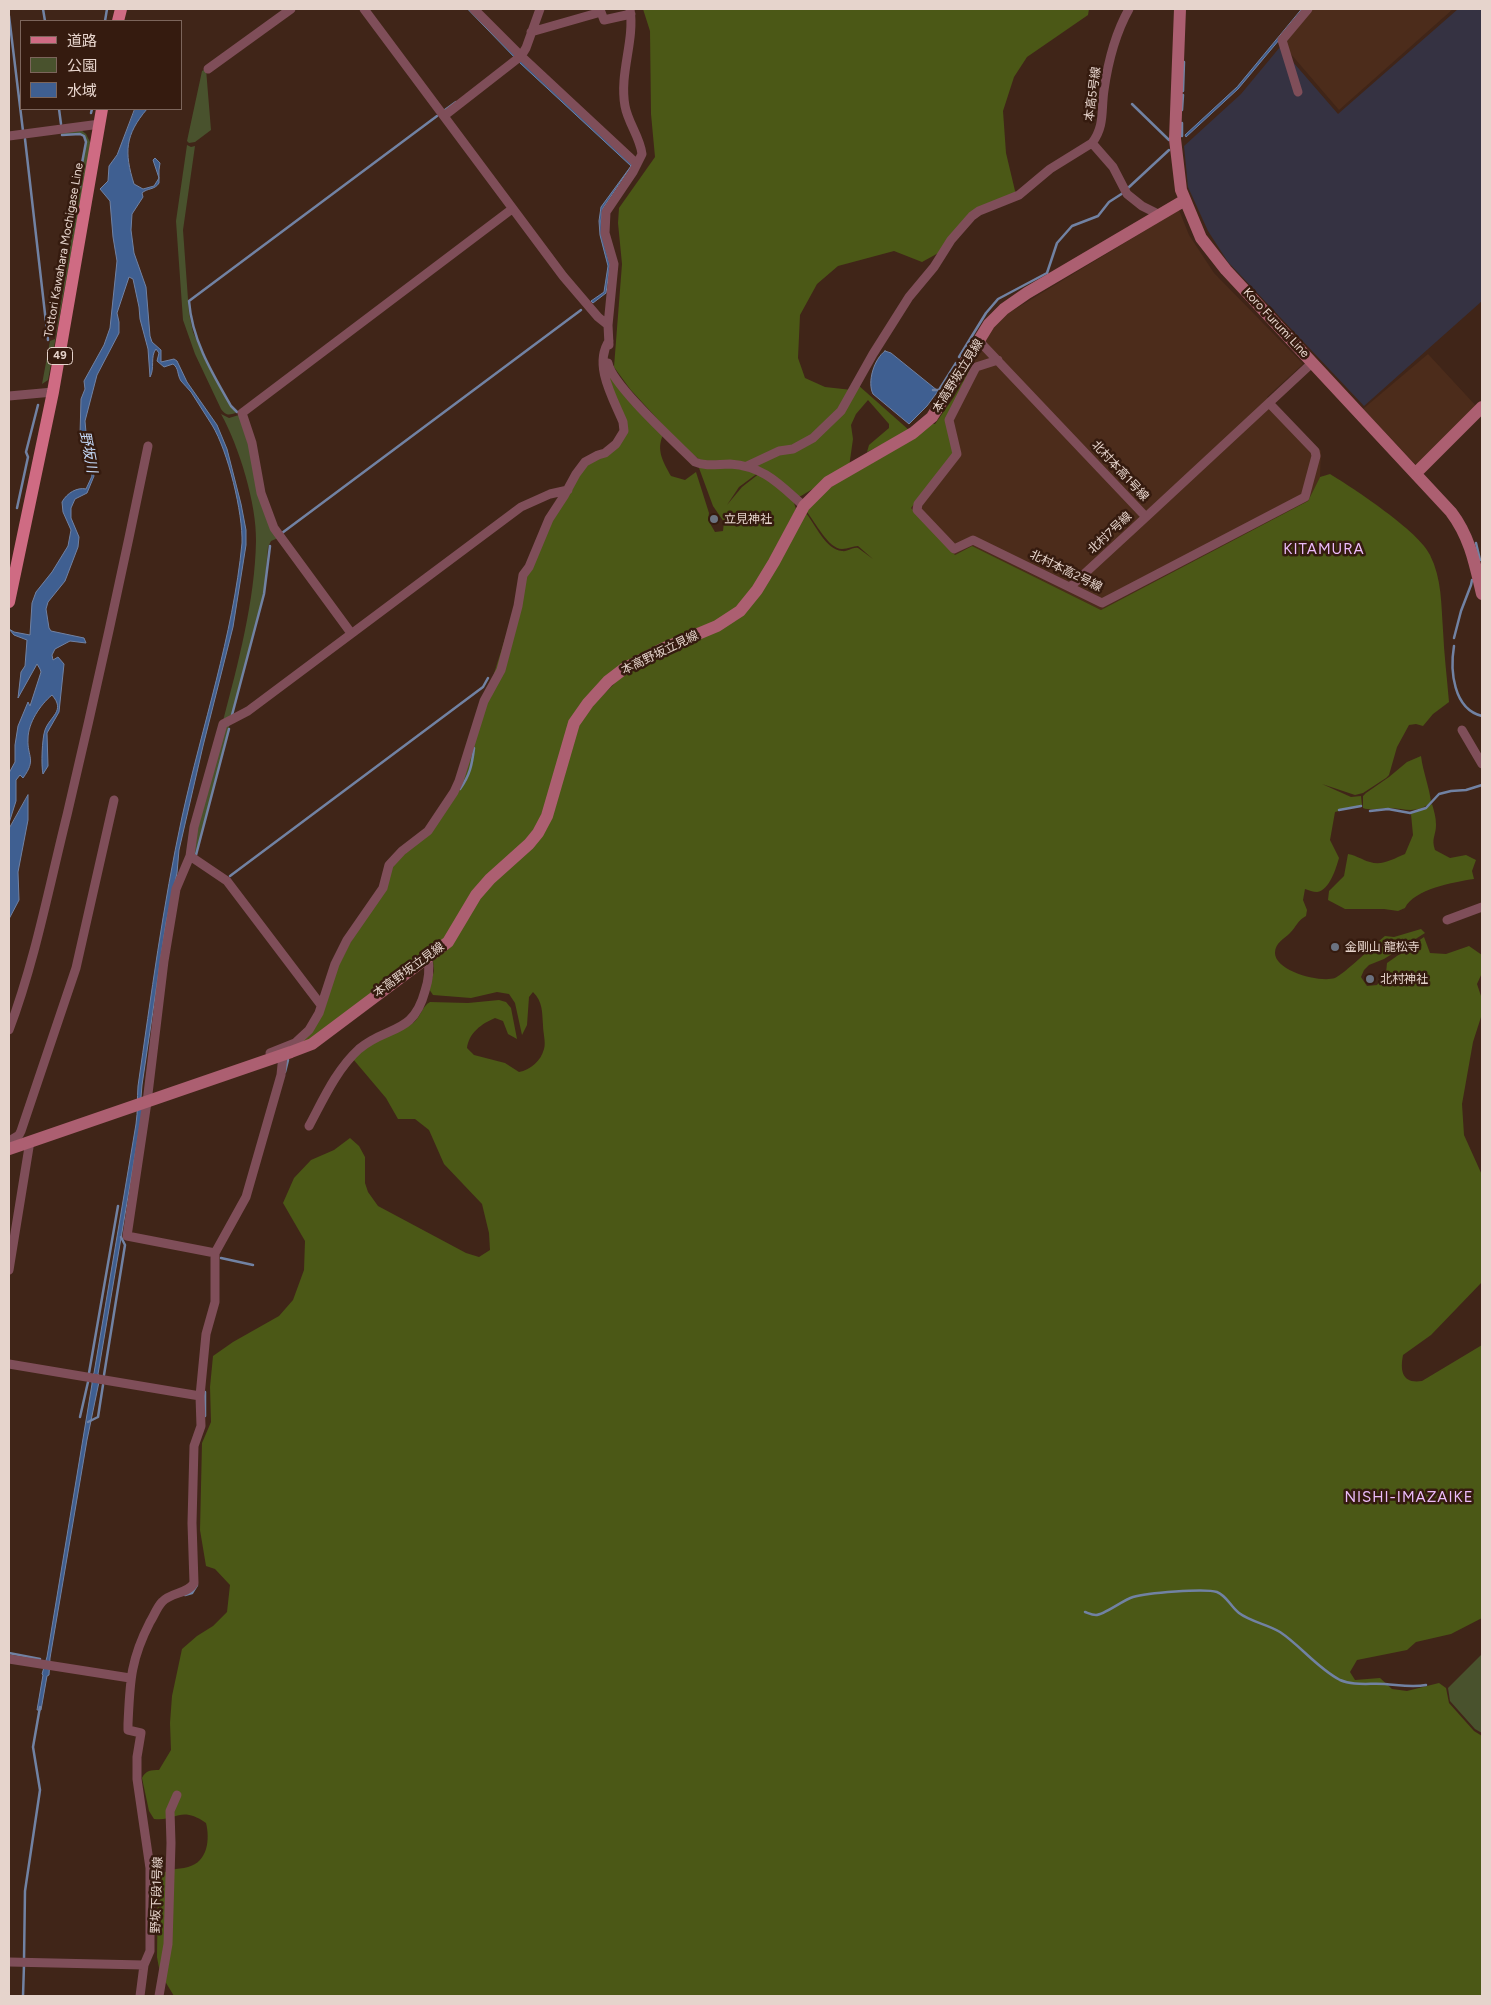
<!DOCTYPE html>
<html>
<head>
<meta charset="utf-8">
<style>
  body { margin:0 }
  #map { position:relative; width:1491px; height:2005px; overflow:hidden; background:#402518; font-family:Figtree,"Noto Sans JP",sans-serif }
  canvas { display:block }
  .frame { position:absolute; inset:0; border:10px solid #e6d4cc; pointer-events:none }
  .legend { position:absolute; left:20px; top:20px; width:162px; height:90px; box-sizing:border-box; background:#351b0f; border:1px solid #7c655b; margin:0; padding:6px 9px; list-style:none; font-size:15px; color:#e6d4cc }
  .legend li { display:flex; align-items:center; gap:10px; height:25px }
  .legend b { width:25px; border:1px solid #7c655b }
</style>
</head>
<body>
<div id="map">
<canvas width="1491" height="2005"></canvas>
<div class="frame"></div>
<ul class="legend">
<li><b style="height:6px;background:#cf6b83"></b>道路</li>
<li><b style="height:14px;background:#49522d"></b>公園</li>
<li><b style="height:14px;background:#3f5f91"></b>水域</li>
</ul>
</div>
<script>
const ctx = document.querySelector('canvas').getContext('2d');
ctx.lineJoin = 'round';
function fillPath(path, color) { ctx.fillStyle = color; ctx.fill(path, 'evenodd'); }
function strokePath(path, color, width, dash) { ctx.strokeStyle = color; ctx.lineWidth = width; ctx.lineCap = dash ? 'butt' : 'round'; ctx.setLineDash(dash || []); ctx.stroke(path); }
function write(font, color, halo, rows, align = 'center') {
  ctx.font = font + ' Figtree,"Noto Sans JP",sans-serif'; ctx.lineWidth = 5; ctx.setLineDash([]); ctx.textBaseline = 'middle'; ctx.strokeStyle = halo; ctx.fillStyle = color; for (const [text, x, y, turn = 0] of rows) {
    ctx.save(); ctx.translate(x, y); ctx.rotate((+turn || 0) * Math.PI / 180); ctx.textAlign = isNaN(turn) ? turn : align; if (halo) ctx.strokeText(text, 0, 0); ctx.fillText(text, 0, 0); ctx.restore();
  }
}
fillPath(new Path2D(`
  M1458,9H1482V301L1364,406L1228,262L1208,231L1188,187L1184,146L1241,94L1280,47L1338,114Z`), '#353242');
fillPath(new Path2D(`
  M1312,9H1453L1339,110L1290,53L1285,42Z
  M1179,210L1189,235L1214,273L1303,364L1267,397L1321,451L1320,477L1308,501L1101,610L972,546L955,555L911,508L952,457L944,420L991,330L1007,314Z
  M1428,354L1477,407L1417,466L1363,409Z`), '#4c2c1b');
fillPath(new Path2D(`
  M206,69L211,130L195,142L189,143L187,141L202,71Z
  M81,130L86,134L91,144L48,380L42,384L50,341L55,339L80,186L78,184L79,173L86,142L84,136L80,134L62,135L60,132Z
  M187,145L191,147L195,146L183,230L189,313L193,332L206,362L231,406L236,413C229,415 226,416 221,409L195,354L183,320L176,221Z
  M221,414L229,418L239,415L278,538L271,541L268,547L264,594L231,718L223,721C238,664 255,600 256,541C257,505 239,446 221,414Z
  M230,723L195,857L193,856L194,838L223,729Z
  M1482,1654V1733L1475,1729L1450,1701L1448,1688Z`), '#49522d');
fillPath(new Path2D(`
  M643,9H1089L1088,15L1027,57L1014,77L1003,111L1006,153L1016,195L983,208L942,251L922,262L894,251L838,266L817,284L800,315L798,358L805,378L825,387L852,390L847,400L812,437L751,463L709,462L699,459L684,448L630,389L614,367L622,264L618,223L619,208L655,157L651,114L650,31Z
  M605,361L663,435C656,450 663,462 671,476L685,480L696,472L709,513L708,520L715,532L723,531L724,522L713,506L699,468L729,467L758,473L739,487L727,505L742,487L760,473L793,500L796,509L757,583L728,616L651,650L583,703L540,822L445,938L317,1036L258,1060L305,1037L330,981L392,865L426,835L459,785L525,575L550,522L582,469L624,436Z
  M974,364L945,420L953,450L952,457L911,508L955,555L972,546L1101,610L1308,501L1320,477L1330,474C1353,488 1420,532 1430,555C1442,579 1441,604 1443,630C1444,654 1447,678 1449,702L1433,714L1423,726L1416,724L1409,725L1397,747L1389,775L1386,778L1363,793L1355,795L1322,784L1351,797L1361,796L1362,805L1335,812L1330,840L1339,858C1336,868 1330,890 1317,892C1313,892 1309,890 1305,889L1303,900L1307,910L1306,916C1298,920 1296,927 1290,933C1284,939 1275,943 1275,953C1275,971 1320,983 1335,978C1343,975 1376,943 1385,936L1394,937L1421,929L1425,933L1384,959L1369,965L1364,970L1361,977L1367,986L1377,985L1386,973L1387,963L1424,937L1430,953L1446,954L1469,946L1482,955V973L1477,984L1482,999V1014L1473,1042L1462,1104L1464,1135L1482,1175V1282L1431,1335L1403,1355C1400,1371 1402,1384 1422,1381L1482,1345V1618L1451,1634L1416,1642L1407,1650L1357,1660L1350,1672L1355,1680L1380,1678L1392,1689L1407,1691L1439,1683L1446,1688L1449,1703L1474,1731L1482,1736V1996H174L160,1973L157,1957L158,1877C167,1868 177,1870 188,1867C208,1862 210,1839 206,1823C180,1805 176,1822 154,1819L149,1811L142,1778C146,1770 151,1770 159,1770L171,1750L170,1723L172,1696L182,1649L197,1636L213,1626L227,1612L230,1585L215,1569L206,1566L200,1530L202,1443L211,1422L210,1387L213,1356L233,1342L279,1316L293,1300L304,1270L305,1241L283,1203L294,1178L311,1160L334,1150L350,1138L359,1146L365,1157V1183L368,1192L378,1206L466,1253L479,1257L490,1250L489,1233L482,1204L444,1164L429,1130L415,1119H398L386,1098L353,1059C369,1041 394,1036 413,1023C421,1017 422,1006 430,1002L468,1003L499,1000L506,1002L511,1008L517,1039L508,1034L503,1021L495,1018C481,1024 469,1033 467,1048L474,1055L505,1063L519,1072C530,1070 541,1061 544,1049C546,1042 543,1033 543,1025C542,1012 543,1002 533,992L529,997L527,1025L522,1035L515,1003L509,994L497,992L471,998L433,995L429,989L434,971L433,960L482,893L529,851L576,728L595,703L619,679L631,669L737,620L806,513C815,524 826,550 842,551C848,552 852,547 858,548L873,559L858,546C853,546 848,549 842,549C828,549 815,521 806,511L820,494L931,424H935L954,397L972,365Z
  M858,385L910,431L867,452L869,445L889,428V424L868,400L856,414L851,425L853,439L849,467L801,496H798L751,465L814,439Z
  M1421,756C1423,772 1429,786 1431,802C1418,814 1406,809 1390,808C1380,808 1372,811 1363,808V796L1366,793L1389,777L1407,762Z
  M1432,804C1434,811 1436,817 1436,825C1436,836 1431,838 1435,850L1450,858L1466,855L1476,860L1472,871L1474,879C1454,882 1414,889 1405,908L1398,911L1384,909H1345L1328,900L1329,891L1344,876L1348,854C1358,856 1362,860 1370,862C1382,866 1393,859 1405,854L1413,835L1411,814L1426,808Z`), '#4b5816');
const water = new Path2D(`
  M468,9H471L632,165L603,208L601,221L602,235L610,265L606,293L593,303L591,301L604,292L608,266L600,235L599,221L601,207L631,166L520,63Z
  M1302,9H1305L1238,89L1186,137L1185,135L1237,87Z
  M135,109H147C125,135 124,152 134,184L143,189L154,186L159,178L153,160L155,158L160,163L159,170V183C155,190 147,188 142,193L143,197L132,214L131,230L134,253L146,287L150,336L152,342L161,350V362L174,359L177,361L187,382L217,425L227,449L241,504L246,530V545L233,627L203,746L179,850L177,873L166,923L142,1085L141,1097L143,1108L98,1374L100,1377L87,1440L50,1658L49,1675L47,1676L41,1710H37L43,1675L42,1674L47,1657L92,1384V1376L94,1373L136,1124C138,1111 137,1099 138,1086C151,996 163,905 182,817C202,726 233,636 242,543C243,513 228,451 212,425C205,414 198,403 191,392C188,388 184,385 181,381C177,375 179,368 173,364L164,367L157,361L159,353L156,349C150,356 155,369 150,377L148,349L140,319L139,307L133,279L129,277L117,313L119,322V333L97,375L85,421L88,455L94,476L87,493L75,499L71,508V518L79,537L78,547L65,581L48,602L46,609L49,628L51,631L84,638L86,643L70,641L55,649L52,655L53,660L58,657L64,664L59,712L47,733L48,766L43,774C41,766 42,738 45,730C50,716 66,711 52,695C40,705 28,723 28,739C27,757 37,759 23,778L20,775L16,780V801L9,823V773L15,762V745L18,726L28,702L30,706L41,672L40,669L37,664L18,698L21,672L25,666L27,640L14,635L9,629L14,632L30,635L32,603L36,592L52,572L68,546L71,530L63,512L62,502C67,493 77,487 86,489L92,476L80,435L81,399L85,389L84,381L104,345L110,328L117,261L113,237L110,201L100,189L108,181L109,166L117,155Z
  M885,351L891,353L938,391L927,406L909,424L873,394C867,382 874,359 885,351Z
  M28,795V820L18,872L19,900L9,919V829Z`);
fillPath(water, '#3f5f91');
strokePath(water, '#7182a3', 1);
strokePath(new Path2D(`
  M43,9L45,21
  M9,16L23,131
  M105,21L107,9
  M1183,91L1184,62
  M1132,104L1169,140
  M59,109L61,124
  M445,110L456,102
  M1182,110L1183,95
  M91,113L92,109
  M62,135L80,134L84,136L86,142L78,184L80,186
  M1182,136V123
  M25,139L48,340
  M1128,188L1169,150
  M959,357L986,313L998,299L1047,273L1057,243L1072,226L1098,216L1109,202L1123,193
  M933,390H939L956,363
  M237,412L231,406C212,373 192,340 189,301L437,116
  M17,508L28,457L26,452L38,405
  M282,533L581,310
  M1476,543L1480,560
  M1454,638L1461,611L1471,585L1472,580
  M1454,646C1450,670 1453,709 1482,716
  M232,715L264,594L270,546
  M460,789C470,775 472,765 474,748
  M1339,810L1361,806
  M1370,811L1388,809L1410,813L1426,808L1439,794L1451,791L1466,790L1482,785
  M196,855L229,729
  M230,876L483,687L488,678
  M285,1072L288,1060
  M221,1258L253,1265
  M89,1373L118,1206
  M104,1375L125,1245L121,1237
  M205,1392V1416
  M80,1417L88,1382
  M88,1422L98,1417L103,1385
  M185,1595L192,1593L197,1585
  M1085,1612C1088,1613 1092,1615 1096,1615C1104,1615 1123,1600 1133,1597C1146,1593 1205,1588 1217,1592C1227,1596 1230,1606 1239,1613C1251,1622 1267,1624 1280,1632C1301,1646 1317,1668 1340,1680C1353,1686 1370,1683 1385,1684C1399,1685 1412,1688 1426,1685
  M9,1653L40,1659
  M24,1960L25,1891L40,1790L33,1747L40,1707
  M23,1996L24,1965`), '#7182a3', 2.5);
strokePath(new Path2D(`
  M364,9L563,276L598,317L608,325
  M474,9L521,56L637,164
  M1129,9C1115,34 1108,62 1104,90C1101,110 1105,126 1092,143L1113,167L1127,194L1142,206L1160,215
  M531,32L601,12L604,20L631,14
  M208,69L291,9
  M1298,92L1282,40L1308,9
  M444,116L521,56L526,48L540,9
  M9,136L100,124
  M980,342L1146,517L1313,362
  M609,345L608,325L614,264L605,233L606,212L633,172L642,154C640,137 628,123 625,106C619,73 635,41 630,9
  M998,360L976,367L949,420L957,454L918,504L917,510L954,549L973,540L1102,603L1305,497L1316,456L1315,451L1269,403
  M608,363C612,385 676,443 695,462C706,467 718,464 730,464C764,466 780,485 804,506
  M9,396L53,392
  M747,466L779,451L793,449L813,438L841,411L873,354L909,297L934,267L951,240L972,216L979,211L1019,195L1050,169L1092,143
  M1070,587L1146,517
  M351,633L274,528L261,493L252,443L242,413L512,209
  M1462,730L1482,764
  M190,856L227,881L321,1005
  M1447,920L1482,907
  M9,1030C35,961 49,887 67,815C96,692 123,569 148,446
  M270,1053L295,1043L309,1030L319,1013L335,964L347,940L383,888L389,865L402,851L428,831L454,792L459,781L484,701L501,670L518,606L523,575L529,567L549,519L564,496L576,474L585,462L598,455L605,453L616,444L624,431L623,422C613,398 593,365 609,341
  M309,1126C323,1100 336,1070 359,1049C387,1025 413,1036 425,991C429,979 430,970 428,958
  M9,1141L19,1135L21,1131L76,968L114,800
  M215,1253L127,1236L147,1102L164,961L176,889L190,856L194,827L223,724L248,711L521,507L550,494L568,490
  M9,1270L30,1141
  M9,1364L200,1396
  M9,1659L130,1678
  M9,1962L144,1965
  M140,1996L144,1965L150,1951V1868L137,1779V1757L141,1733L128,1730V1724C130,1682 130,1661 150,1622C154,1616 157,1607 162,1602C171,1592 188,1594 194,1583L192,1523L194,1446L201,1426L200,1396L206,1334L215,1302V1253L246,1197L281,1075L283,1055
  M159,1996L168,1944L171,1843L170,1811L177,1795`), '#7f4e59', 9);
strokePath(new Path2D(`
  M1180,9L1175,139L1181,190L1201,238L1226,270L1451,512C1470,537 1475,564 1482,594
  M1416,473L1482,407
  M9,1149L291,1052L312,1044L448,942L476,895L490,879L529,844L538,833L547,816L574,723L588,703L608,681L625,668L662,649L717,626L740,611L757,590L774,562L804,506L828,482L913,433L932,417L989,324L1004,309L1027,293L1185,200`), '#ac5f71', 12);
strokePath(new Path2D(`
  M118,21L121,9
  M9,602L53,392L102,109`), '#cf6b83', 12);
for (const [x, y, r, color] of [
  [714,519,5,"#6b7280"],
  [1335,947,5,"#6b7280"],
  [1370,979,5,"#6b7280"]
]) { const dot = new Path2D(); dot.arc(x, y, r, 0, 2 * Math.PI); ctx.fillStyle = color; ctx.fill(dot); strokePath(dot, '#351b0f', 2); }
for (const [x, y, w] of [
  [60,356,25]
]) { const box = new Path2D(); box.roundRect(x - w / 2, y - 8.5, w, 17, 4); ctx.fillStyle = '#351b0f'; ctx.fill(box); strokePath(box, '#e6d4cc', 1); }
write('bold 11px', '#e6d4cc', null, [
  ["49",60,356]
]);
write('12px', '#e6d4cc', '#351b0f', [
  ["本高5号線",1093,94,-82],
  ["Tottori Kawahara Mochigase Line",64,250,-80],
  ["Koro Furumi Line",1276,323,47],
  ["本高野坂立見線",958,376,-58],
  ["北村本高1号線",1120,471,47],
  ["北村7号線",1110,533,-43],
  ["北村本高2号線",1066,571,26],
  ["本高野坂立見線",660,653,-26],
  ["本高野坂立見線",409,970,-36],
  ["野坂下段1号線",157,1895,-88]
]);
write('12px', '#e6d4cc', '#351b0f', [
  ["立見神社",724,519],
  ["金剛山 龍松寺",1345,947],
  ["北村神社",1380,979]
], 'left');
write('italic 14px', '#c3d7f6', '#351b0f', [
  ["野坂川",88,452,79]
]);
ctx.letterSpacing = '1px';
write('15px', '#ecbbfa', '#351b0f', [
  ["KITAMURA",1324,550],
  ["NISHI-IMAZAIKE",1409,1498]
]);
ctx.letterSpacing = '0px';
</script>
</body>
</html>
